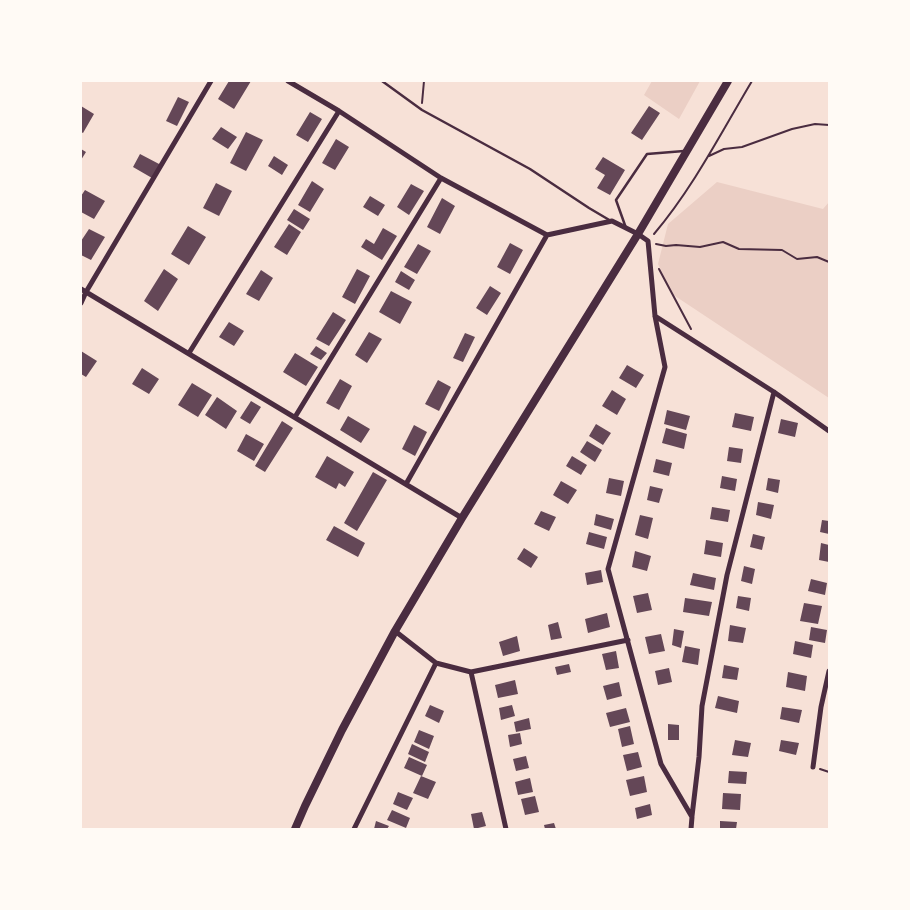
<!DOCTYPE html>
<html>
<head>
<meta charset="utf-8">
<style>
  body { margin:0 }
  #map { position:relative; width:910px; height:910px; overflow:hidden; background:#f7e1d7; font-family:"Noto Serif",serif }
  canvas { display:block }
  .frame { position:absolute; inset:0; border:82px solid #fffaf5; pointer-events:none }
</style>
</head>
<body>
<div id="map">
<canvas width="910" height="910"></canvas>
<div class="frame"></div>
</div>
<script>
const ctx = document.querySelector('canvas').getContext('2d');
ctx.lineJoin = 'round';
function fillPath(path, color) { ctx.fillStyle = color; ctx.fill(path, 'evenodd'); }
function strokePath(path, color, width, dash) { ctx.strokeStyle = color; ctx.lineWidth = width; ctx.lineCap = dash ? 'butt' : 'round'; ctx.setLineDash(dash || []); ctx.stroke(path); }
fillPath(new Path2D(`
  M652,81H700L679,119L644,95Z
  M717,182L823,209L829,202V398L672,294L658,264L668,224Z`), '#ebcfc5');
fillPath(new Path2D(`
  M229,81H251L234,109L218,99Z
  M178,97L189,102L177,126L166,121Z
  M81,106L94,114L83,133L81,132Z
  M649,106L660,113L642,140L631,133Z
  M310,112L322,119L308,142L296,135Z
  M221,127L237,137L228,149L212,139Z
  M246,132L263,140L246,171L230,163Z
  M336,139L349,147L335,170L322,163Z
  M81,149L86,152L81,160Z
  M140,154L161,165L152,178L133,167Z
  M274,156L288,165L282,175L268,166Z
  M603,157L625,170L610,195L597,188L605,175L595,169Z
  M312,181L324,189L310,212L298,205Z
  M216,183L232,191L219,216L203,208Z
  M411,184L424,191L409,215L397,207Z
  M85,190L105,201L94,219L81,212V196Z
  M370,196L385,205L378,216L363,207Z
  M442,198L455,206L440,234L427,227Z
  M294,209L310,219L303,230L287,220Z
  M289,224L301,232L287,255L274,247Z
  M188,226L206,237L189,265L171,254Z
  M383,228L397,236L382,260L361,247L366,239L374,244Z
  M89,229L105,237L91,260L81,255V241Z
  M510,243L523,250L510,274L497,267Z
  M418,244L431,251L417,274L404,267Z
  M164,269L178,279L158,311L144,301Z
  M357,269L370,276L355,304L342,297Z
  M261,270L273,278L259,301L246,294Z
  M401,271L415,280L409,290L395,282Z
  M490,286L501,293L487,315L476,308Z
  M391,291L412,302L400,324L379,312Z
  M333,312L346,320L329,346L316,339Z
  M229,322L244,331L234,346L219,337Z
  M369,332L382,339L367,363L355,355Z
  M465,333L475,337L463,362L453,358Z
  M316,346L327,353L321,360L310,354Z
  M81,351L97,361L86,377L81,374Z
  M295,353L318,367L306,386L283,372Z
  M627,365L644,375L636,388L619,378Z
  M142,368L159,379L149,394L132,384Z
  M340,379L352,386L339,410L326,403Z
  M438,380L451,387L439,411L425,404Z
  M192,383L212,395L198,417L178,405Z
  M612,390L626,399L617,415L602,406Z
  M217,397L237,411L226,429L205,415Z
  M251,401L261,407L250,424L240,418Z
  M667,410L690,416L686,430L664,424Z
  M735,413L754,417L751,431L732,427Z
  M348,416L370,429L361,443L340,430Z
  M781,419L798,423L795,437L778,433Z
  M282,421L293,428L265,472L255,466Z
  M596,424L611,433L603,445L589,436Z
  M414,425L427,432L415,456L402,449Z
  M666,428L687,434L684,449L662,443Z
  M246,434L264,444L254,461L237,451Z
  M587,441L602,450L595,462L580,452Z
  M729,447L743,449L741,463L727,461Z
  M327,456L354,472L345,487L339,483L336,489L315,477Z
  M572,456L587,465L581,475L566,466Z
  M656,459L672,463L669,476L653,472Z
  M373,472L387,480L357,531L344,523Z
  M722,476L737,479L735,491L720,488Z
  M609,478L624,481L621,496L606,493Z
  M768,478L780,480L778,493L766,490Z
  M561,481L577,490L568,504L553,495Z
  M650,486L663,489L659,503L647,500Z
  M758,502L774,505L771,519L756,515Z
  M712,507L730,510L728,522L710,519Z
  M541,511L556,517L549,531L534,524Z
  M596,514L614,519L611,530L594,525Z
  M640,515L653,518L648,539L635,535Z
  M822,520L829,521V534L820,532Z
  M334,526L365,543L358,557L326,540Z
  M589,532L607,537L604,549L586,544Z
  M753,534L765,537L762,550L750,547Z
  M706,540L723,543L721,557L704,554Z
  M821,543L829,545V562L819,560Z
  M524,548L538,557L531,568L517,559Z
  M635,551L651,556L647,571L632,567Z
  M744,566L755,569L752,584L741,581Z
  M601,570L603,582L587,585L585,573Z
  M693,573L716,578L714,590L690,585Z
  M811,579L827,583L825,595L808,591Z
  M648,593L652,610L637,613L633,596Z
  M738,596L751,598L749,611L736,608Z
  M685,598L712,602L709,616L683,612Z
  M804,603L822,606L818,624L800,621Z
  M607,613L610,627L588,633L585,619Z
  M558,622L562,638L551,640L548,625Z
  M730,625L746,628L743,643L728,641Z
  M811,627L827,630L825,643L809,640Z
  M674,629L684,631L681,648L672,645Z
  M661,634L665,651L649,654L645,637Z
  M517,636L520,651L503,656L499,642Z
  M795,641L813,645L811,658L793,654Z
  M685,646L700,649L698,665L682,662Z
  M616,651L619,668L606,670L602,654Z
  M569,664L571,672L557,675L555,667Z
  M724,665L739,668L737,680L722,678Z
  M669,668L672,682L658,685L655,671Z
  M788,672L807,676L805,691L786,687Z
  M515,680L518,694L498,698L495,685Z
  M619,682L622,696L607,700L603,686Z
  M718,696L739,701L737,713L715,708Z
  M430,705L444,711L439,723L425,716Z
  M512,705L515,716L501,720L499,708Z
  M782,707L802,710L799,723L780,719Z
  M626,708L630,722L610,727L606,713Z
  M529,718L531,729L516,732L514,722Z
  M668,724L679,725V740H668Z
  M630,726L634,744L622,747L618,729Z
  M419,730L434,736L429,749L414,742Z
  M520,733L522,744L510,747L508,735Z
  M735,740L751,743L748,757L732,755Z
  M781,740L799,743L796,755L779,751Z
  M412,744L429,752L425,762L408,754Z
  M638,752L642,767L627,771L623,755Z
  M526,756L529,768L516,771L513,759Z
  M409,757L427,765L422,776L404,768Z
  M729,771L747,772L746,784L728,783Z
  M421,776L436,782L428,799L413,793Z
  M644,776L647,792L630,796L626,780Z
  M530,778L533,792L518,795L515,782Z
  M398,792L413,798L407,810L393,804Z
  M723,793L741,794L740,810L722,809Z
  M535,796L539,812L525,815L521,799Z
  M650,804L652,815L637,819L635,808Z
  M392,810L410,818L406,828L387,820Z
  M482,812L486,826L474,829L471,814Z
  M376,821L389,826L387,829H374Z
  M720,821L737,822L736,829H720Z
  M554,823L556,829H545L544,825Z`), '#644757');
strokePath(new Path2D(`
  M422,103L424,81
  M709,156L724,149L742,147L792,129L815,124L829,125
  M654,234C693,188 721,133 752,81
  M656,244L666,246L676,245L700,247L723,242L739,249L782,250L797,259L817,257L829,262
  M659,269L691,329
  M820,769L829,772`), '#4a2c40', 2);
strokePath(new Path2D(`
  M382,81L422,110L530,169L589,208L611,221
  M626,228L616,200L647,154L684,151`), '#4a2c40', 2.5);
strokePath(new Path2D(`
  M288,81L339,111L441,178L547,235L612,221L638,234L648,241L655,316L665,367L608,569L661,764L692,817L691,829
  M81,289L462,518
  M81,303L86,292L211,81
  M655,316L774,392L829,431
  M189,353L339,111
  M295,417L441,178
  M406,484L547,235
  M395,631L436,663L471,672L506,829
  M471,672L628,640
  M813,767L821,707L829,671
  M692,816L699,757L702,706L727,575L774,392
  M354,829L436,663`), '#4a2c40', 5);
strokePath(new Path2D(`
  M295,829L305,806L342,730L395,631L462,518L638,234L728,81`), '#4a2c40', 8);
</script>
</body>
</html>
